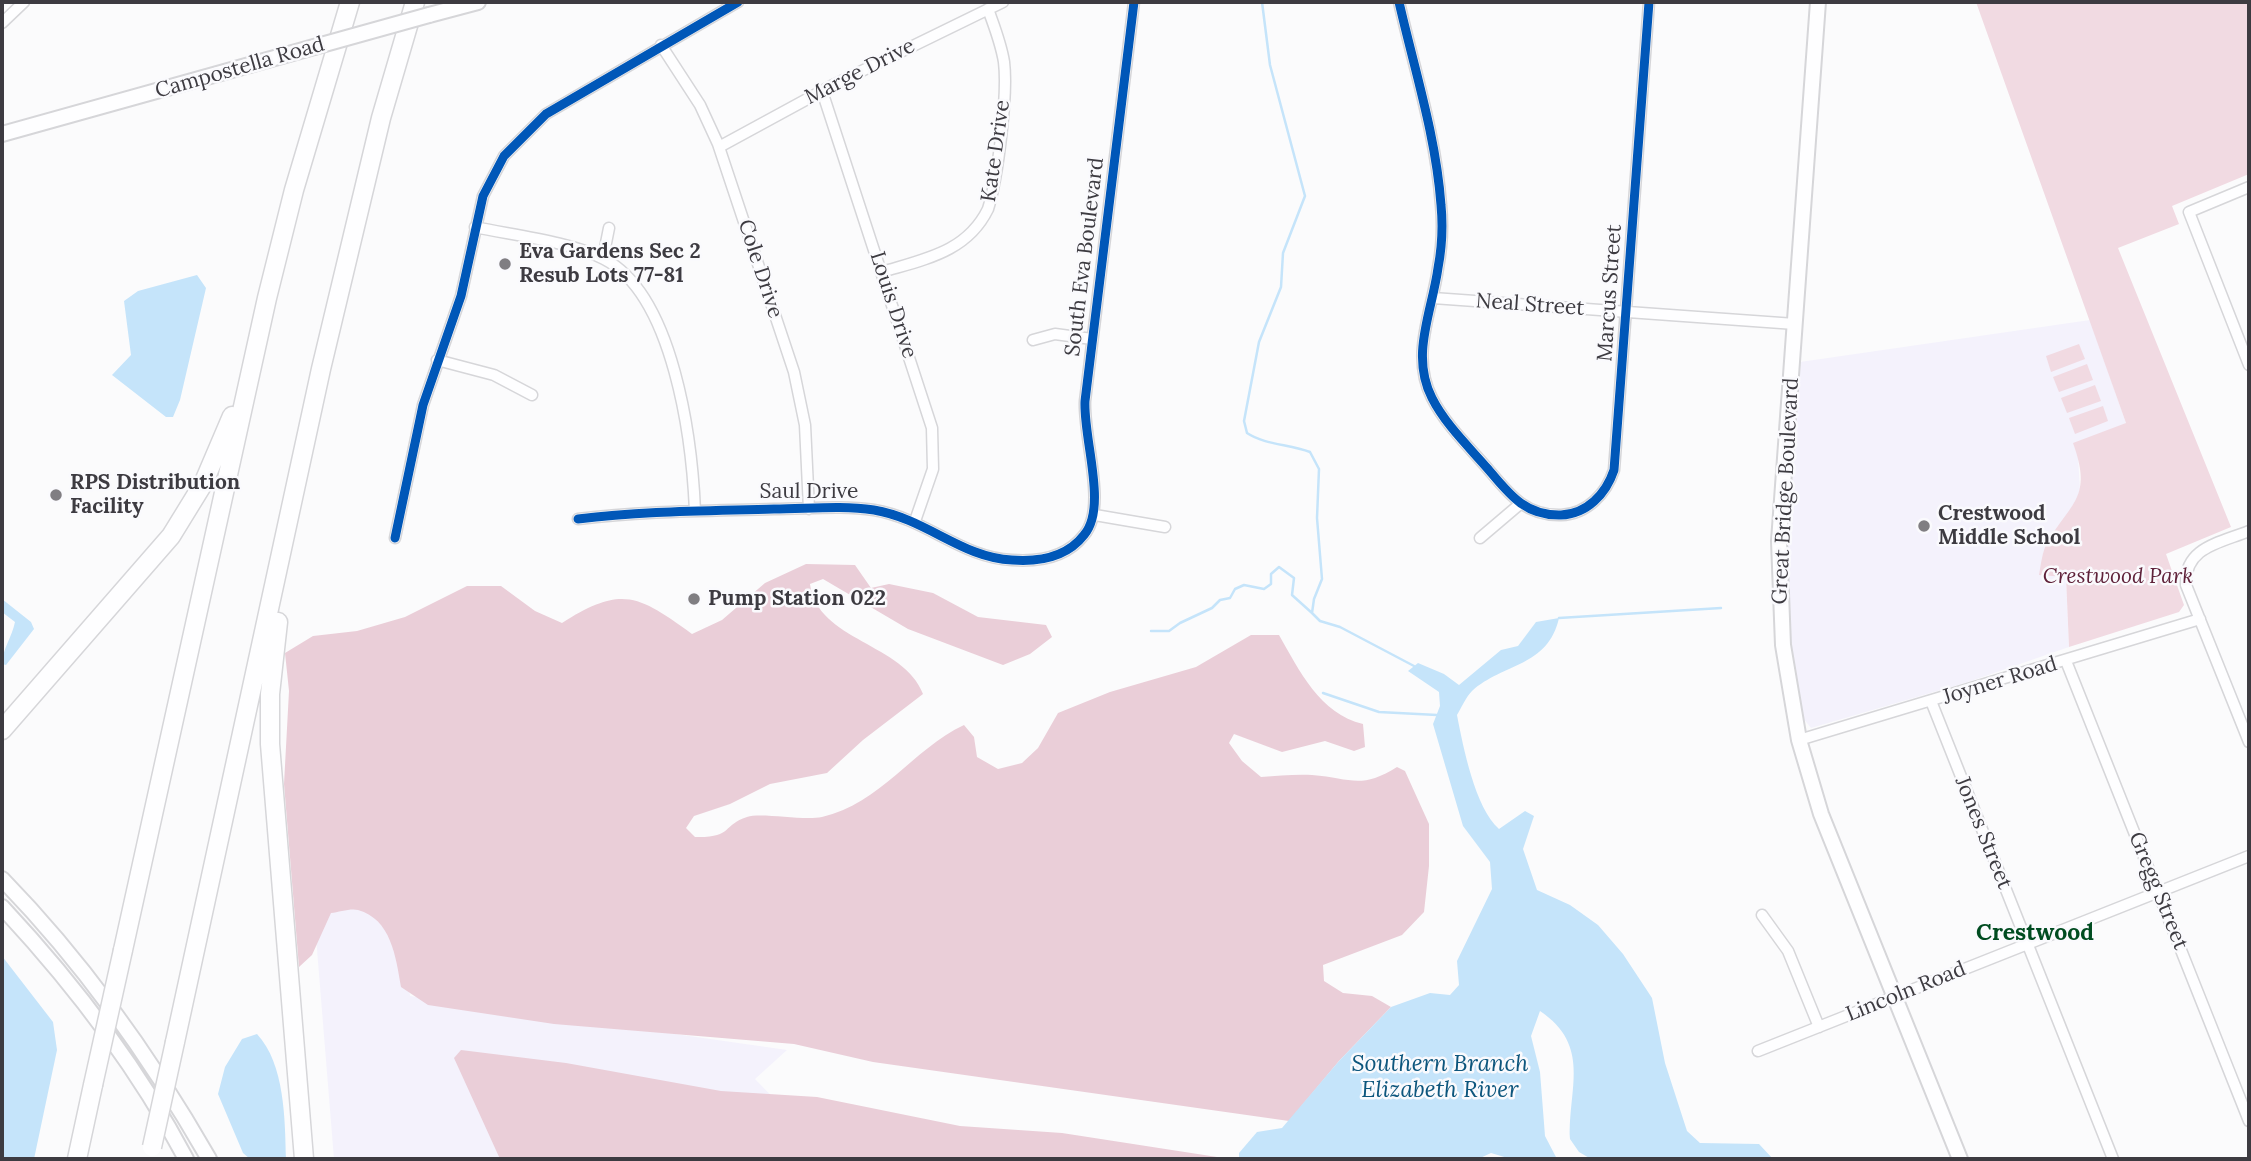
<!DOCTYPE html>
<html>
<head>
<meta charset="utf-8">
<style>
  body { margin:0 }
  #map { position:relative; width:2251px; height:1161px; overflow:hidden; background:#fbfbfc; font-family:Lora,serif }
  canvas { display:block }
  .frame { position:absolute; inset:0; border:4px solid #3d3b41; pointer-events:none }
</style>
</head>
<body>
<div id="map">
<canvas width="2251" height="1161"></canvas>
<div class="frame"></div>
</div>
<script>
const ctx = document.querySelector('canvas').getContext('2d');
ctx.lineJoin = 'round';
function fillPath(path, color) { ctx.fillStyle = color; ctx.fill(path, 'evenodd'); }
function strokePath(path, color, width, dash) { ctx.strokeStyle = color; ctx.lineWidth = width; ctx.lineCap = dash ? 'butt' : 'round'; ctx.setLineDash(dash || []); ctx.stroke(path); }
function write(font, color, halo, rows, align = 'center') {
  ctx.font = font + ' Lora,serif'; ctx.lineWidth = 5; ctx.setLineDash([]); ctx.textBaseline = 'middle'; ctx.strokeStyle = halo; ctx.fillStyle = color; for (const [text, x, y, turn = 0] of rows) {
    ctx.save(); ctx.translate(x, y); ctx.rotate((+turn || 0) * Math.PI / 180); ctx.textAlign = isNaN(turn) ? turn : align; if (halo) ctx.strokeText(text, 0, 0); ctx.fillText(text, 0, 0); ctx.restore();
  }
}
fillPath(new Path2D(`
  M2090,320L2126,423L2078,457L2080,489L2074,508L2045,545L2066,577L2069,647L1968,682L1811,728L1798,712L1785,585L1800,362Z
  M301,752L401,932L410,996L787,1050L755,1079L833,1159H334Z`), '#f4f2fc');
fillPath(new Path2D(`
  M1976,2H2249V174L2172,206L2179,224L2118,248L2231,527L2166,554L2184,605L2179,612L2069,647L2066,577L2039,575C2041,565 2042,552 2047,543C2071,502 2093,498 2073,443L2126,423Z
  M2079,344L2085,359L2051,372L2046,356Z
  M2087,364L2093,380L2059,392L2053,377Z
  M2095,385L2101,401L2067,413L2061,398Z
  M2103,406L2108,421L2075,434L2069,418Z`), '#f1dae2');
fillPath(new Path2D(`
  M806,564L855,565L871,588L889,584L933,593L978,617L1046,625L1052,637L1030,654L1003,665L908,629L823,579L810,584C817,641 904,643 923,694L863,740L827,773L770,784L730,804L694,816L686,828L695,837C733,838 722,825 747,817C761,812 803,821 822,817C880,804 913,749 964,725L974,737L977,757L998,769L1022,763L1038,748L1058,713L1110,692L1196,667L1251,635H1279C1299,670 1320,714 1363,724L1365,747L1354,751L1325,741L1282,752L1234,734L1229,743L1242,761L1261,777C1278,776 1295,774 1312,775C1351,778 1360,790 1397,767L1405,771L1429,824V866L1424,912L1402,935L1323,965L1324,981L1343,993L1372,996L1391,1007L1339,1061L1289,1121L873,1062L794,1044L554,1024L428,1005L401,987C396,957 391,919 358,910C351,908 339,912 331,913L312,955L299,967L284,784L289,691L285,653L313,636L357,631L405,617L467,586H501L535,611L562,623C622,585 638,595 692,634L722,620L765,583Z
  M461,1050L566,1063L721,1091L817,1097L960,1126L1062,1133L1230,1159H500L454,1058Z`), '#eaced8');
fillPath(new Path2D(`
  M197,275L206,288L180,400L173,417H166L112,375L131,355L124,301L138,291Z
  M2,599L31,622L34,629L6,665L2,664C2,650 12,637 15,622L2,612Z
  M1559,618C1548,667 1503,663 1472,691C1466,697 1461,708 1457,715C1463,746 1475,808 1499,829L1525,811L1534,816L1523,849L1537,890L1570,905L1598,925L1623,954L1652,998L1665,1063L1687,1131L1700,1143L1759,1144L1773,1159H1591L1579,1152L1570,1139C1568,1089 1592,1046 1540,1011L1531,1036L1540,1072L1545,1136L1557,1159H1511L1491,1153L1478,1159H1239V1153L1257,1132L1282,1128L1339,1061L1391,1007L1430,993L1450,995L1459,985L1457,961L1492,889L1490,862L1463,826L1433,724L1440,706L1439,692L1408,671L1418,663L1444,674L1459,685L1501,650L1518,646L1536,622Z
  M2,956L53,1022L57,1050L34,1159H2Z
  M257,1034C285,1064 285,1120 286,1159H250L243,1153L218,1094L225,1067L242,1039Z`), '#c5e4fa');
strokePath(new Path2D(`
  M1262,2L1270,65L1305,196L1283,253L1281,287L1259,342L1244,421L1247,433C1265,445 1289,444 1310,452L1319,469L1317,518L1322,579L1314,599L1312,613L1320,621L1340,627L1414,666
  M1559,618L1721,608
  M1151,631H1169L1180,623L1212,608L1220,600L1230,598L1235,589L1244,585L1264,589L1271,584V574L1279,567L1294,578L1292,595L1312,613
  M1323,693L1379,712L1437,715`), '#c5e4fa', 2.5);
const minor = new Path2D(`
  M1399,2C1414,68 1436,136 1441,205C1443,226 1442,247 1438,268C1432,312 1410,355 1432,398C1445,424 1469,447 1488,469C1509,494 1525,516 1561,515C1587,514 1606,494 1614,470L1649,2
  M2,23L24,2
  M661,45L700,105L718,144L794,372L805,425L809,509
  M822,91L932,428L933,469L915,521
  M719,147L833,85L1003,2
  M2249,187L2189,212L2249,365
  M475,227C512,235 572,242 604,259C674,295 692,440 695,511
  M603,258L609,228
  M882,272C925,259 967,252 988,209C998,177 1008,94 1004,62C1001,43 994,26 988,9
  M1433,298L1795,324
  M1033,340L1055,334L1092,339
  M437,360L494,375L532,395
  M1095,515L1165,527
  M578,519C643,511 708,511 774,509C807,509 841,505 874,510C927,519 962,558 1012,560C1039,562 1067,557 1084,535C1108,507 1083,439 1085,401L1134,2
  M2249,531C2220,543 2184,547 2186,585L2249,742
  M395,538L423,405L461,296L483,196L504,156L546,114L738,2
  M1480,538L1520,504
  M2066,661L2249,1121
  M1931,701L2113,1159
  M1799,740L2200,619
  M1762,915L1788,951L1819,1027
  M1758,1051L2249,856`);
const secondary = new Path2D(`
  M429,15L478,2
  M2,134L314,47`);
const primary = new Path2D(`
  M1818,2L1779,541L1783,645L1799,740L1821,814L1960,1159
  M2,879C83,962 151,1058 209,1159
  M2,907C72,982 138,1068 186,1159`);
const motorway = new Path2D(`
  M278,622L270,694V744L304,1159
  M2,730L171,536L203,484L232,416
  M123,950L267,298L294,190L350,2
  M175,1042L321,369L381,118L415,2
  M77,1159L93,1085`);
strokePath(minor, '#d6d6d9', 13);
strokePath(secondary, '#d6d6d9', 18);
strokePath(primary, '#d6d6d9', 18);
strokePath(motorway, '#d6d6d9', 21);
strokePath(minor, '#fefeff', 10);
strokePath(secondary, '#fefeff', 14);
strokePath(primary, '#fefeff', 14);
strokePath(motorway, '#fefeff', 18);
const secondaryBridge = new Path2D(`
  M314,47L429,15`);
const motorwayBridge = new Path2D(`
  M93,1085L123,950
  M152,1147L175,1042`);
strokePath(secondaryBridge, '#d6d6d9', 18, []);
strokePath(motorwayBridge, '#d6d6d9', 21, []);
strokePath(secondaryBridge, '#fefeff', 14);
strokePath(motorwayBridge, '#fefeff', 18);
strokePath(new Path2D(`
  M1399,2C1414,68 1436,136 1441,205C1443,226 1442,247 1438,268C1432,312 1410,355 1432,398C1445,424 1469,447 1488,469C1509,494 1525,516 1561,515C1587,514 1606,494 1614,470L1649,2
  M578,519C643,511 708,511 774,509C807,509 841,505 874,510C927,519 962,558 1012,560C1039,562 1067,557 1084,535C1108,507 1083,439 1085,401L1134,2
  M395,538L423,405L461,296L483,196L504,156L546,114L738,2`), '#0057b8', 9);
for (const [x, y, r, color] of [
  [505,264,7,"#807e82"],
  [56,495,7,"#807e82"],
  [1924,526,7,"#807e82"],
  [694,599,7,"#807e82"]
]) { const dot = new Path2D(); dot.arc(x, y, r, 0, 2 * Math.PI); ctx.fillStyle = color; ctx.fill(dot); strokePath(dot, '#fafafd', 2.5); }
write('21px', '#3d3b41', '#fafafd', [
  ["Campostella Road",240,68,-16],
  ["Marge Drive",860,72,-27],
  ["Kate Drive",996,151,-82],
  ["South Eva Boulevard",1085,257,-83],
  ["Cole Drive",760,269,72],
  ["Marcus Street",1610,293,-86],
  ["Louis Drive",893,305,72],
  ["Neal Street",1530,305,4],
  ["Great Bridge Boulevard",1786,491,-87],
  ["Saul Drive",809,492],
  ["Joyner Road",2000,681,-17],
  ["Jones Street",1983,833,68],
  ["Gregg Street",2158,891,68],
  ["Lincoln Road",1906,992,-22]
]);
write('bold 21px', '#3d3b41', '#fafafd', [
  ["Eva Gardens Sec 2",519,252],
  ["Resub Lots 77-81",519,276],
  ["RPS Distribution",70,483],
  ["Facility",70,507],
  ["Crestwood",1938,514],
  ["Middle School",1938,538],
  ["Pump Station 022",708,599]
], 'left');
write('italic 21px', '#5f223a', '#fafafd', [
  ["Crestwood Park",2118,577]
]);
write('bold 23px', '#004c20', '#fafafd', [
  ["Crestwood",2035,933]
]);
write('italic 23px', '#0d567d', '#fafafd', [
  ["Southern Branch",1440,1064],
  ["Elizabeth River",1440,1090]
]);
</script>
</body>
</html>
